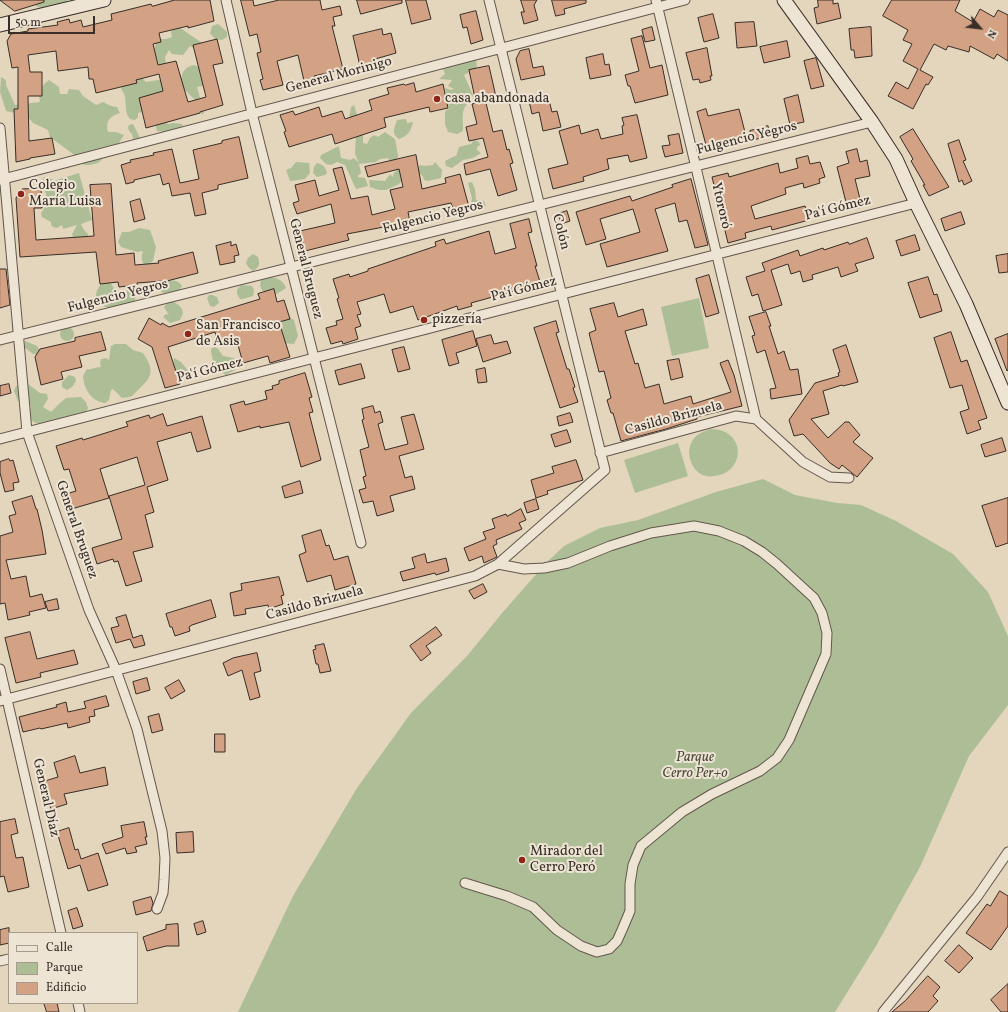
<!DOCTYPE html>
<html>
<head>
<meta charset="utf-8">
<style>
  body { margin:0 }
  #map { position:relative; width:1008px; height:1012px; overflow:hidden; background:#e4d5bd; font-family:Vollkorn,serif }
  canvas { display:block }
  .legend { position:absolute; left:8px; top:932px; width:130px; height:72px; box-sizing:border-box; background:#ede4d4; border:1px solid #a59b8f; margin:0; padding:5px 7px; list-style:none; font-size:12px; color:#382d27 }
  .legend li { display:flex; align-items:center; gap:8px; height:20px }
  .legend b { width:20px; border:1px solid #a59b8f }
  .north { position:absolute; left:960px; top:8px; width:40px; height:40px; -webkit-text-stroke:3px #ede4d4; paint-order:stroke; rotate:118deg; font-size:11px; font-weight:700; line-height:16px; text-align:center; color:#382d27 }
  .north::after { content:''; display:block; margin:auto; width:14px; height:18px; background:#382d27; clip-path:polygon(50% 0,100% 100%,50% 72%,0 100%) }
  .scale { position:absolute; left:8px; top:16px; width:87px; height:18px; box-sizing:border-box; border:2px solid #382d27; border-top:0; padding-left:5px; font-size:12px; line-height:14px; white-space:nowrap; color:#382d27; -webkit-text-stroke:3px #ede4d4; paint-order:stroke }
</style>
</head>
<body>
<div id="map">
<canvas width="1008" height="1012"></canvas>
<ul class="legend">
<li><b style="height:5px;background:#ede4d4"></b>Calle</li>
<li><b style="height:11px;background:#adbe96"></b>Parque</li>
<li><b style="height:11px;background:#d3a183"></b>Edificio</li>
</ul>
<div class="north">N</div>
<div class="scale">50 m</div>
</div>
<script>
const ctx = document.querySelector('canvas').getContext('2d');
ctx.lineJoin = 'round';
function fillPath(path, color) { ctx.fillStyle = color; ctx.fill(path, 'evenodd'); }
function strokePath(path, color, width, dash) { ctx.strokeStyle = color; ctx.lineWidth = width; ctx.lineCap = dash ? 'butt' : 'round'; ctx.setLineDash(dash || []); ctx.stroke(path); }
function write(font, color, halo, rows, align = 'center') {
  ctx.font = font + ' Vollkorn,serif'; ctx.lineWidth = 4; ctx.setLineDash([]); ctx.textBaseline = 'middle'; ctx.strokeStyle = halo; ctx.fillStyle = color; for (const [text, x, y, turn = 0] of rows) {
    ctx.save(); ctx.translate(x, y); ctx.rotate((+turn || 0) * Math.PI / 180); ctx.textAlign = isNaN(turn) ? turn : align; if (halo) ctx.strokeText(text, 0, 0); ctx.fillText(text, 0, 0); ctx.restore();
  }
}
fillPath(new Path2D(`
  M32,0H67L68,2L67,4L47,11L36,6Z
  M174,24C185,30 194,39 205,44L195,49L190,46L183,55L172,54L169,50L165,57L166,64L161,67C155,60 151,46 159,39H166L172,37L171,32Z
  M218,24L227,32V37L222,40L215,39L210,33L212,26Z
  M476,60L477,68L464,75L473,95L471,101C459,108 464,120 463,131L457,134L448,132L445,124V112L449,108L445,88L451,90L454,89L448,86L452,80L439,79L445,74L443,69Z
  M194,65L199,67L206,85L197,87L202,105L204,111L203,115L198,110L197,102L181,86C181,75 182,68 194,65Z
  M140,76L146,82L164,79L173,83L150,110L138,113V117L135,120L130,119C128,116 126,113 126,109C125,101 127,97 121,89L123,84Z
  M1,77L6,80V85L15,105L40,102L39,95L44,84L49,80L59,87L60,94H67L69,89L79,90L83,96L96,105L103,102L111,106L117,107L120,113C110,116 105,121 108,132H116L124,135L119,143C108,146 106,162 94,164C91,165 87,165 84,165L73,154L50,137L48,130L33,123L27,116L6,111L0,92Z
  M354,105L363,134V143L367,144L370,138L374,135L378,137L385,132L395,139L398,155L397,161L392,162L387,158L380,159L376,162L359,164L361,173L357,177L365,178L368,186L356,189L345,165L337,162L331,165L326,164L320,158L321,155L339,146L341,158L350,160L354,158L359,163L355,154L356,134L348,123L351,107Z
  M406,119L407,123L413,122C411,131 408,136 399,139C391,133 394,129 397,120Z
  M159,121L169,124L173,123L182,124L183,126L168,132L157,131L156,127Z
  M133,124L140,138L139,140L133,139L132,134L129,131L128,127L129,125Z
  M474,140L479,142L480,145L477,147V150L481,153L473,158L463,160L452,168L446,166L445,161L453,157L456,156L459,147L471,144Z
  M296,162L309,163L310,173L305,179L290,181L286,170L291,168Z
  M435,162L442,170L441,178L428,181L424,180L423,176L420,174L417,170L404,178L399,184L386,190H379L370,187L369,180L385,181L390,174L393,177L394,173L399,168L417,169L420,165L425,166L433,165Z
  M317,163C322,164 326,167 327,173L325,175L317,177L313,173L314,167Z
  M79,173L92,220L81,224L84,230L88,234V237L76,239L73,237L72,234L77,225L63,229L62,225L57,228L53,227L51,225V222L42,217L41,213L45,207L52,206L57,207L54,197L49,200L46,199V193C42,187 41,184 44,177H49L54,181Z
  M472,182L475,189L476,200L484,201L486,206L474,208L471,204L472,198L468,183Z
  M139,228L150,230L156,247L153,261L145,266C141,260 141,257 143,251L137,252L121,247L118,242L122,232H129Z
  M253,254L258,257C260,264 260,267 253,271L248,267L246,263L248,258Z
  M266,277C275,277 283,279 286,288L275,295C265,294 258,291 261,280Z
  M165,280C172,281 178,279 182,286L179,291L163,293L158,288V285Z
  M110,282L115,290C119,290 121,293 125,293L128,290L132,289L136,291L135,301C127,303 121,306 113,308C106,309 96,303 96,295C96,291 99,287 101,283Z
  M241,285L252,286L254,290L253,296L243,299H240L237,294V290Z
  M209,295H212L217,297L219,303L214,307L210,306L207,298Z
  M699,298L709,348L672,356L661,307Z
  M169,301C176,302 182,306 183,313L180,320L170,323L163,317L166,314L169,315L165,309L164,307Z
  M289,317L294,320L298,336L294,344L282,343L280,331L283,328L282,323L284,319Z
  M60 334a7 7 0 1 1 14 0a7 7 0 1 1-14 0Z
  M25,341L37,346L40,351L37,354H33L24,347Z
  M115,344H126L133,350L143,353C153,368 154,375 141,387C132,395 135,397 122,398L113,389L111,390L109,400L105,403C91,401 84,389 83,376L87,369C92,370 96,367 101,367L100,363L101,359L106,358L109,360L111,346Z
  M215,347L218,349L223,356L234,358L237,366L235,370L226,375C215,368 213,364 211,351V349Z
  M174,358L181,362L189,372L188,379L183,381C176,376 172,367 174,358Z
  M69,375L75,377L76,381L72,387L67,390L62,387V382Z
  M28,384L40,393L47,394L48,399L43,407L51,412L59,404L66,398L81,397L86,402L88,408L86,412C77,416 45,425 36,423C33,422 31,420 29,417L31,406L18,401L14,391L16,386Z
  M710,429C746,428 747,473 714,476C708,477 704,476 699,473C687,463 685,443 699,434C702,432 707,430 710,429Z
  M678,443L688,476L635,493L624,460Z
  M763,479L795,495L837,503L861,505L896,521L953,554L988,592L1008,636V705L969,756L920,867L876,946L835,1012H238L293,896L357,788L411,713L467,656L503,612L546,563L564,546L600,528L638,520L716,492Z`), '#adbe96');
const building = new Path2D(`
  M0,0H44V2L15,11Z
  M175,0H210L214,21L188,28V26L159,33L161,42L153,44L158,65L176,61L188,102L206,97L193,45L217,39L223,63L213,65L223,105L200,112V113L146,128L139,98L163,91L159,74L136,80L137,83L96,93L93,79H89L88,67L58,71L56,51L28,55L30,72H42V96H28L29,141L52,138L55,154L30,158V159L16,162L14,109H18V67L12,68L7,41L11,34L28,31V29L58,25L57,22L69,19L70,23L81,20L83,27L112,20L111,14L151,4L152,6Z
  M241,0H253L254,6L279,0H320L322,10L340,6L342,15L333,17L335,26H332L343,69L314,76L315,83L305,85L298,55L277,61L283,85L263,90L260,80L263,79L257,53L261,52L257,34L250,36Z
  M357,0H402V3L361,14Z
  M406,0H426L431,19L412,24Z
  M521,0H537L534,5L538,20L524,24L521,12H524Z
  M552,0H586V3L564,9L565,14L556,16Z
  M818,0H833V4L838,3L841,18L817,24L814,8L818,7Z
  M892,0H960L955,11L973,22L980,9L994,17L998,10L1008,15V61L997,54L994,59L970,46L969,52L948,46L946,50L934,44L920,70L933,77L928,85L926,84L913,109L888,96L896,82L908,89L918,69L903,61L912,44L903,40L908,30L883,16Z
  M476,11L483,40L471,44L467,27L463,28L460,15Z
  M713,14L719,38L704,42L698,18Z
  M754,22L757,46L737,48L735,23Z
  M652,27L655,40L645,42L642,30Z
  M871,27L872,56L855,58L854,50H851L849,29Z
  M382,29L383,35L391,33L396,53L372,60V63L360,66L353,36Z
  M642,36L650,68L662,65L668,95L635,103L630,86H628L625,75L639,71L631,39Z
  M787,41L790,57L764,63L760,47Z
  M707,48L712,76H710L711,80L700,83L699,79L693,80L686,53Z
  M529,49L533,68L543,66L545,75L521,80L516,59L520,51Z
  M603,54L605,65L609,64L611,75L590,79L586,58Z
  M816,58L824,86L811,89L804,61Z
  M489,66L496,97L485,99L493,132L502,130L507,150L509,149L513,163L510,164L517,190L498,196L490,169L466,175L464,164L488,157L483,138L469,141L466,127L477,124L472,104L476,103L469,70Z
  M414,83L416,92L443,84L448,108L430,112L429,107L384,118L386,127L335,144L332,134L289,147L284,132L286,131L280,115L293,111L295,115L319,107L322,117L342,111L345,119L372,110L369,100L389,94L387,88L404,84L405,85Z
  M798,95L804,122L790,125L784,99Z
  M548,96L552,112L557,111L561,127L543,131L539,112L532,114L529,101Z
  M706,109L708,116L739,109L746,136L727,141L728,143L711,148L706,145L697,112Z
  M637,115L647,158L630,162L628,155L607,159L609,169L583,177L584,181L553,189L548,169L568,164L559,131L579,125L581,134L598,129L601,139L623,134L622,126L624,125L622,118Z
  M768,126L771,136L752,140L750,131Z
  M913,129L949,187L929,196L923,185H925L911,161L913,159L900,137Z
  M679,134L683,153L665,157L662,146L670,145L668,136Z
  M239,137L248,178L218,185V189L202,193L206,214L195,216L190,193L172,196L169,183L163,185L160,174L134,180V182L126,184L121,165L131,162L130,160L154,155L153,153L172,149L180,183L199,179L193,150L222,143V141Z
  M959,140L966,160L963,161L972,181L964,185L962,180L959,182L948,144Z
  M857,149L860,162L867,160L870,176L855,179L862,207L848,210L837,167L849,163L846,152Z
  M416,155L422,189L446,183L445,178L460,174L469,207L454,211L451,203L408,212L410,222L347,234L349,240L305,251L300,231L335,223L331,204L297,214L293,203L299,201L295,185L315,180L319,196L339,190L333,169L342,167L351,199L368,196L372,215L395,209L390,190L403,187L399,169L368,177L365,167Z
  M808,156L810,164L820,162L825,177L819,179L820,183L804,188L803,183L785,188L786,194L751,206L755,219L805,206L809,220L772,230L771,226L745,233L746,238L728,243L712,177L728,173L729,177L778,163L780,173L798,168L796,159Z
  M691,179L708,245L695,248L687,220L679,222L675,203L655,209L668,251L607,267L600,244L640,232L633,209L600,219L606,239L586,245L576,212L630,196L632,201L673,187L672,185Z
  M111,184L116,255L134,253L135,265L159,263L158,261L193,252L198,273L163,282V281L137,283V285L119,287L118,282L100,284L96,252L20,257L16,198L22,189L41,188L42,208H34L36,240L94,236L90,185Z
  M140,199L145,219L134,222L130,202Z
  M567,211L570,221L561,224L558,214Z
  M961,212L965,224L945,231L941,219Z
  M529,219L532,232L528,233L537,266H535L542,288L527,293L525,288L471,303L472,306L458,310L457,306L418,320L413,306L390,313L384,294L357,302L361,314L357,315L361,326L355,328L358,339L343,344L342,341L331,344L326,328L337,325L336,321L343,319L337,299L339,298L333,279L349,274L350,277L368,271V269L436,246L435,242L444,239L446,244L489,231L495,254L516,248L510,224Z
  M915,235L920,250L901,256L896,241Z
  M867,238L874,258L855,264L858,271L841,277L838,267L812,275L813,279L803,282L800,271L791,274L788,264L771,270L782,305L763,311L758,294L752,296L746,277L765,271L762,263L798,250L800,256L823,248L824,250L848,242L849,244Z
  M231,242V246L236,244L239,255L234,256L235,262L220,265L216,246Z
  M1008,254V272L999,273L996,256Z
  M0,269H6L10,305L0,308Z
  M709,275L719,313L706,317L696,279Z
  M928,277L934,295L937,294L942,311L920,318L908,283Z
  M274,289L277,302L284,300L290,319L279,322L290,357L270,363L268,356L243,363L236,338L218,343L215,332L168,347L180,384L165,388L152,347L138,339L149,318L161,325L162,323L169,327L260,299L258,294Z
  M614,303L618,317L643,309L647,325L625,331L635,364L638,363L645,388L659,384L664,404L691,396L693,404L731,392L720,363L728,360L734,375L742,406L697,417V419L666,429L621,441L613,413H611L607,400L611,398L604,371L599,372L589,333L596,330L590,309Z
  M766,312L771,326H769L778,354L784,351L790,370L798,369L802,394L771,399L770,389L776,388L765,350L757,353L752,336L755,335L749,317Z
  M556,321L559,332L556,333L567,369H569L575,387L573,388L578,402L560,408L534,328Z
  M473,331L477,346L456,353L459,363L449,366L442,340Z
  M101,332L106,350L79,356L82,367L61,372L63,379L41,385L35,357L40,349L75,341V338Z
  M951,332L961,362L967,360L987,418L978,421L981,429L967,434L960,412L969,409L962,385L950,388L934,338Z
  M1008,334V370L1007,371L995,339Z
  M491,335L494,344L507,341L511,353L483,362L476,339Z
  M846,345L858,382L843,386L842,385L823,391L829,414L811,419L828,438L845,422H849L860,435L853,442L873,458L857,477L842,465L839,469L830,463L803,434L794,436L789,420L815,383L839,376L838,373L840,372L833,350Z
  M404,347L410,369L398,372L392,350Z
  M679,359L683,377L671,380L667,361Z
  M361,364L365,378L339,385L335,371Z
  M485,368L487,382L478,383L476,370Z
  M305,373L312,397L309,398L313,412L309,413L321,460L301,467L289,422L260,428V426L238,432L230,405L244,401L245,405L267,399L265,391L273,389L272,386L279,384V381Z
  M9,384L11,393L0,396V386Z
  M373,406L375,413L380,411L383,422L378,424L385,450L408,444L401,417L414,414L424,449L399,456L405,478L412,476L415,489L390,496L394,511L377,516L373,501L363,503L359,490L366,488L363,477L366,476L360,450L369,447L362,420L364,419L362,409Z
  M570,413L573,422L559,426L557,417Z
  M163,414L167,426L202,416L211,448L197,452L191,432L157,442L168,480L147,487L154,512L145,515L153,547L133,552L142,581L126,586L118,561L114,562L113,559L97,564L92,548L122,539L109,496L145,485L137,457L100,469L109,498L68,510L63,495L76,491L69,469L64,470L56,446L82,438L83,440L128,426L126,422L149,415L150,418Z
  M567,430L571,442L555,447L551,435Z
  M1002,438L1006,451L985,457L981,445Z
  M9,459L10,461L13,460L19,482L13,483L14,490L5,492L0,473V462Z
  M576,460L583,480L547,491L548,494L536,498L531,480L554,473L552,467Z
  M300,481L303,493L285,498L282,487Z
  M32,496L36,509H37L42,530L46,554L6,560L11,579L26,576L30,597L42,594L46,608L29,612L30,615L8,620L5,603L0,604V536L13,532L9,516L16,514L12,502Z
  M1008,498V543L996,547L982,506Z
  M536,499L539,509L527,513L524,503Z
  M521,509L526,520L519,523L522,529L496,540L497,544L493,546L497,557L484,563L482,556L469,561L464,548L486,539L483,532L495,528L492,519L506,514L507,516Z
  M321,530L326,546L329,545L334,560L348,556L356,584L335,590L331,575L307,582L299,555L306,552L302,536Z
  M425,554L427,563L446,558L449,571L436,575L435,573L403,581L400,572L415,568L412,558Z
  M279,577L284,595L281,596L283,604L269,609L268,605L245,609L246,614L234,616L230,593L242,590L241,584Z
  M483,584L487,592L474,599L469,591Z
  M57,599L59,609L48,611L45,602Z
  M211,600L216,617L192,625L189,627L190,631L175,636L172,627H170L166,614Z
  M126,615L133,638L142,635L145,645L134,648L130,639L116,643L111,628L119,626L116,618Z
  M436,627L442,635L426,646L431,653L421,661L410,646Z
  M30,632L37,659L74,650L78,664L40,673L41,677L16,683L5,638Z
  M324,644L331,671L320,673L318,664H316L313,650L316,649L315,646Z
  M257,653L261,671L254,673L260,697L250,700L242,670L228,676L223,663L233,658Z
  M147,678L150,690L136,694L133,682Z
  M179,680L185,691L171,699L165,688Z
  M106,696L109,706L94,710L95,716L89,717L90,722L68,728L67,723L41,729L40,728L23,732L19,717L57,707L56,705L66,702L68,712L86,708L84,702Z
  M159,714L163,730L152,733L148,717Z
  M215,734H225V752H215Z
  M75,756L80,773L105,767L108,785L64,794L67,804L51,809L47,798L50,797L45,781L58,777L54,763Z
  M15,819L18,833L11,835L16,858L23,857L29,887L8,892L4,876L0,877V822Z
  M144,822L147,837H145L147,844L135,847L137,852L127,854L125,848L106,854L102,844L123,837L121,826Z
  M69,828L75,850L78,849L81,859L98,853L108,885L88,891L80,865L68,869L57,832Z
  M193,832L194,852L177,853L176,833Z
  M1000,891L1008,896V926L991,950L966,933L987,904L990,906Z
  M151,897L153,903L151,911L136,915L133,902Z
  M77,908L83,926L73,929L68,911Z
  M203,921L206,932L197,935L194,924Z
  M178,924L179,946H166L147,951L143,937L166,929V925Z
  M9,928V943L0,945V930Z
  M959,945L973,958L959,973L945,961Z
  M928,976L940,987L933,996L938,1001L928,1012H892L905,1001Z
  M1008,984V1012H1001L991,1000Z
  M44,1003H57L59,1012H47Z`);
fillPath(building, '#d3a183');
strokePath(building, '#382d27', 1);
const street = new Path2D(`
  M226,0L252,113L361,543
  M656,0L756,419
  M0,128L27,432L89,610L116,670L137,729L162,831L165,858L164,880L163,893L157,909
  M0,180L685,0
  M0,340L872,122
  M756,419L803,462L830,477L849,478
  M0,439L916,203
  M600,453L736,416L756,419
  M0,669L61,933
  M0,701L475,576L498,564L605,470L489,0
  M465,883L507,896L533,907L557,930L581,946L597,952L609,949L617,941L622,930L630,911V884L633,865L641,846L682,812L712,794L760,771L777,758L789,740L826,654L827,633L822,613L814,598L777,564L762,552L744,541L719,531L694,526L651,533L610,546L568,563L544,568L524,569L498,564
  M0,961L9,959
  M78,1003L80,1012
  M883,1012L977,897L1008,852`);
const secondary = new Path2D(`
  M784,0L872,122L896,159L916,203L966,304L1008,403
  M0,25L104,0`);
strokePath(street, '#63574c', 11);
strokePath(secondary, '#382d27', 15);
strokePath(street, '#ede4d4', 9);
strokePath(secondary, '#ede4d4', 13);
for (const [x, y, r, color] of [
  [437,99,4,"#8f2418"],
  [21,194,4,"#8f2418"],
  [424,320,4,"#8f2418"],
  [188,334,4,"#8f2418"],
  [522,860,4,"#8f2418"]
]) { const dot = new Path2D(); dot.arc(x, y, r, 0, 2 * Math.PI); ctx.fillStyle = color; ctx.fill(dot); strokePath(dot, '#ede4d4', 1.5); }
write('14px', '#382d27', '#ede4d4', [
  ["General Morinigo",339,76,-15],
  ["Fulgencio Yegros",747,139,-14],
  ["Ytororó",720,206,77],
  ["Pa'í Gómez",838,209,-14],
  ["Fulgencio Yegros",433,218,-14],
  ["Colón",560,232,76],
  ["General Bruguez",305,269,76],
  ["Pa'í Gómez",524,290,-14],
  ["Fulgencio Yegros",118,297,-14],
  ["Pa'í Gómez",210,371,-14],
  ["Casildo Brizuela",674,419,-15],
  ["General Bruguez",76,530,71],
  ["Casildo Brizuela",315,604,-15],
  ["General Díaz",45,798,77]
]);
write('14px', '#382d27', '#ede4d4', [
  ["casa abandonada",445,99],
  ["Colegio",29,186],
  ["María Luisa",29,202],
  ["pizzería",432,320],
  ["San Francisco",196,326],
  ["de Asis",196,342],
  ["Mirador del",530,852],
  ["Cerro Peró",530,868]
], 'left');
write('italic 14px', '#4f4a3d', '#ede4d4', [
  ["Parque",695,758],
  ["Cerro Per+o",695,774]
]);
</script>
</body>
</html>
